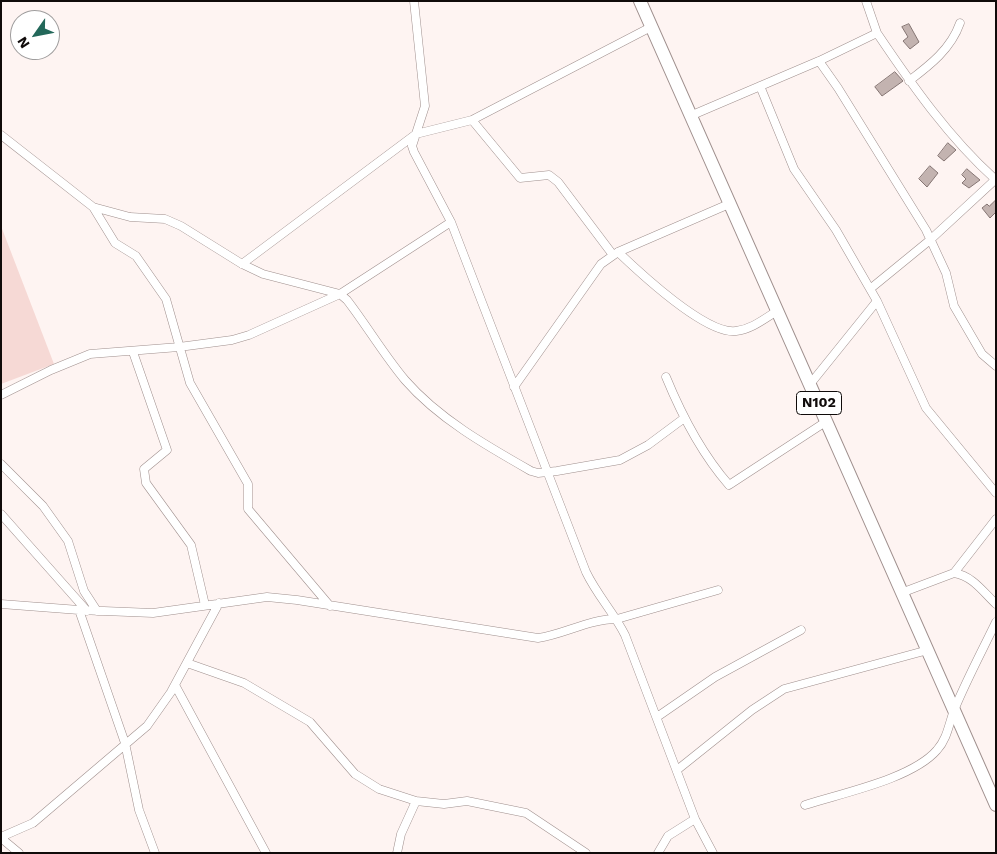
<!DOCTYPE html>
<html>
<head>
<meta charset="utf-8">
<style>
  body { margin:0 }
  #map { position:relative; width:997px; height:854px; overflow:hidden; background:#fef4f2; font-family:"Work Sans",sans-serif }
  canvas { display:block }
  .frame { position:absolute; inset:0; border:2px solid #100b0a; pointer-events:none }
  .north { position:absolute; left:10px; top:10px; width:50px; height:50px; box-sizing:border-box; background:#fff; border:1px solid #9f9d9d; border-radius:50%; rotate:237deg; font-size:14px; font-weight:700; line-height:20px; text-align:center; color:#100b0a }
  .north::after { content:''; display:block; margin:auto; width:18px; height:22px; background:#23685a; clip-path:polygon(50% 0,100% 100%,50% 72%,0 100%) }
</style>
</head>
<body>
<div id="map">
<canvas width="997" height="854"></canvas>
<div class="frame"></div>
<div class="north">N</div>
</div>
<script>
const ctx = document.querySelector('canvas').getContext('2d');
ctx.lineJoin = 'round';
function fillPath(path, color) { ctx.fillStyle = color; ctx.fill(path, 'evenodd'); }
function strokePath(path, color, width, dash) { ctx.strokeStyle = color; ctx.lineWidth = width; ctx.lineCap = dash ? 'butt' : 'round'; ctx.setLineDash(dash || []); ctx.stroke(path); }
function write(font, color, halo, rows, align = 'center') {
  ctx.font = font + ' "Work Sans",sans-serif'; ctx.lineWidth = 5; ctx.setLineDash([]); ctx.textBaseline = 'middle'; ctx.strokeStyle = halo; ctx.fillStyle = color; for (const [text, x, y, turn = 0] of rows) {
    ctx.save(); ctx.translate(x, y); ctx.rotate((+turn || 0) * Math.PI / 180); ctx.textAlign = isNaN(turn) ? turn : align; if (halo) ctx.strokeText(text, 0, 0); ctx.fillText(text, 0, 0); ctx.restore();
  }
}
fillPath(new Path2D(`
  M1,226L54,364L1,384Z`), '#f6d9d5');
const building = new Path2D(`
  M909,24L919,42L910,49L903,41L908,37L902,27Z
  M895,72L903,81L882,96L875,87Z
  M948,143L956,150L944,161L938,156Z
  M930,166L938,173L927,187L919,179Z
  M967,169L980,180L969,188L962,183L966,179L962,175Z
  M996,200V212L990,218L982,208L987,204L989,206Z`);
fillPath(building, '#c3b3b0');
strokePath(building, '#857573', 1);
const minor = new Path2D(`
  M414,1L425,106L412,146L414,152L451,222L586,572C597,595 614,613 625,635L695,819L713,853
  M877,33C912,85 949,138 996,180
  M819,61L838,88L926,230L946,273L954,306L982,354L996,366
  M909,81C930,65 951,49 960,23
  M760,86L794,169L836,230L877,301L926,408L996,493
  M690,116L819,61L877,33L866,1
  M472,120L520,178L549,175L558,182L613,255
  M1,135L93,207L130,217L165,219L181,226L242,264L263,274L340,294L347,300C367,326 384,355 405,380C439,419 487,446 531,471L538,473L557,471L620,460L648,445L683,419
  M93,207L115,243L136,256L166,299L190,383L248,484V509L330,606
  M618,252C639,272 706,335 736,331C752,329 764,319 777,311
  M242,264L416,134L472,120L651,27
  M870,289L930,240L996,179
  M133,352L167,450L144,469L146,483L191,545L205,605
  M666,377C682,416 701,453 729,485L827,421
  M811,383L877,301
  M514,387L601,264L618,252L729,204
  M1,395L51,370L90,354L179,347L232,340L249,335L340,294L451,222
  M1,464L43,506L68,541L84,591L97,611
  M1,514L87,611
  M954,573L996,519
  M901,593L954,573C973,576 983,592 996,604
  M1,604L79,610L153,613L267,597L297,600L538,638C565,634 589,619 617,619L718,590
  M79,610L125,743L139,810L155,853
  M187,663L244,683L310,722L355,774L379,789L416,801L444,804L467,801L526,813L586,853
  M175,685L266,853
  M657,717L715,677L801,630
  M677,770L752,710L784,689L928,650
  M805,805C842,793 912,779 937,750C948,738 949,722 955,708C967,679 982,651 996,622
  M1,837L33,823L147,726L171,692L219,603
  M1,838L19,853
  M397,853L401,834L416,801
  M658,853L668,836L695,819`);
const primary = new Path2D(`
  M640,1L996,805`);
strokePath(minor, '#9f8f8d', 9);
strokePath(primary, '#9f8f8d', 14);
strokePath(minor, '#fff', 8);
strokePath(primary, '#fff', 12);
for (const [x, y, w] of [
  [819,403,45]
]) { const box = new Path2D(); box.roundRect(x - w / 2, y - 11.5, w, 23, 4); ctx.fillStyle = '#fff'; ctx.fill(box); strokePath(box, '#100b0a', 1); }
write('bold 14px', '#100b0a', null, [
  ["N102",819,403]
]);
</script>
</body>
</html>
